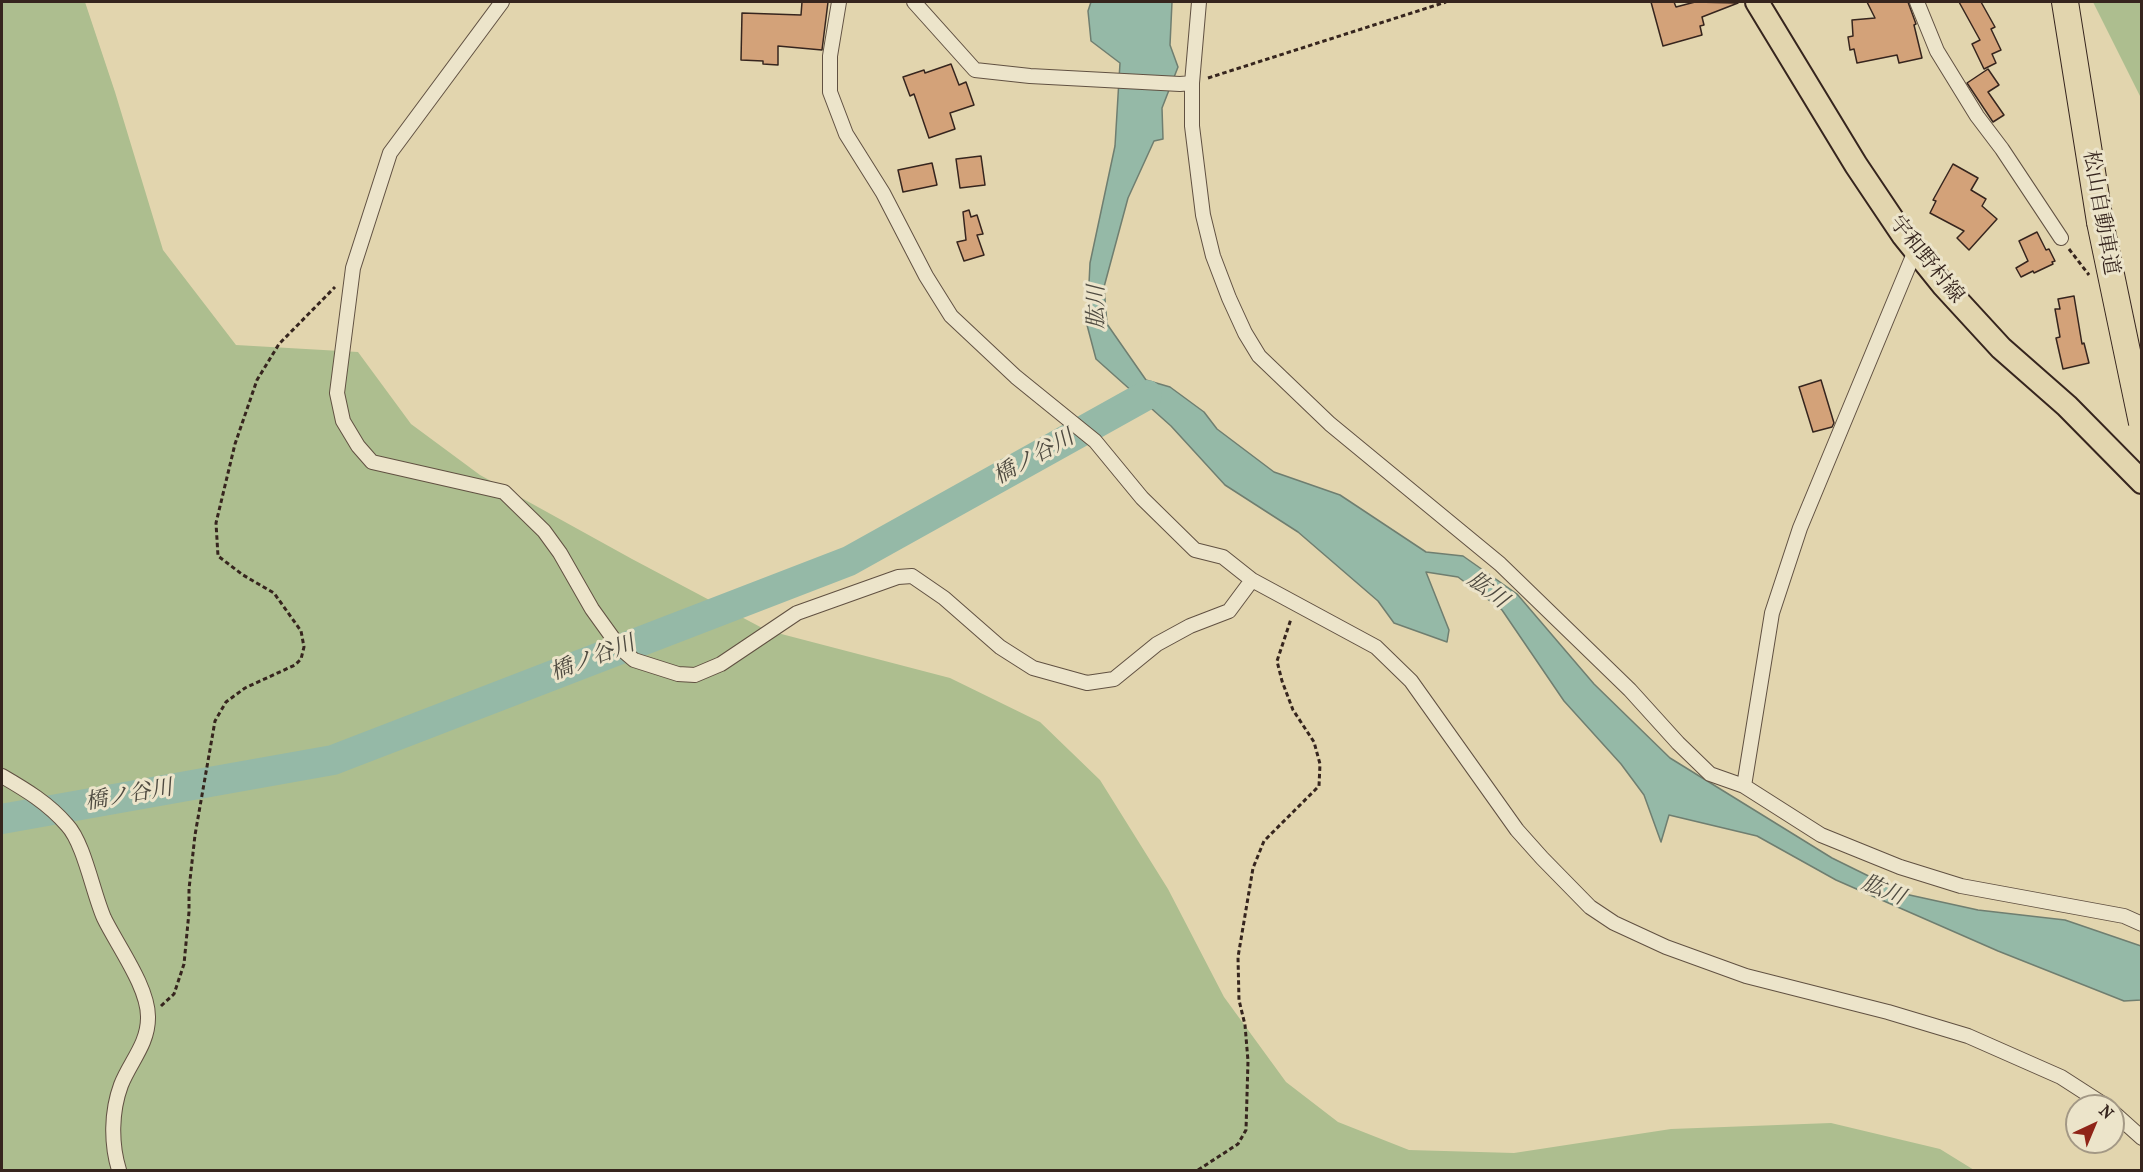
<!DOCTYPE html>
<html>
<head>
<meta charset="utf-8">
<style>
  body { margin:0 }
  #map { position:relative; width:2143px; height:1172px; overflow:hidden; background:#e2d5ae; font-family:"IM FELL French Canon",serif }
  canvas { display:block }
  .frame { position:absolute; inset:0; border:3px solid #36251e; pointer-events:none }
  .north { position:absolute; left:2065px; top:1094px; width:60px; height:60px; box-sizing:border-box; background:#ece4ca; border:2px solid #a39885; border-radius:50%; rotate:44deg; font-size:16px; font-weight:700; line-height:24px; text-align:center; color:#36251e }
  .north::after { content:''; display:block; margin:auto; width:21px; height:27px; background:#8f2418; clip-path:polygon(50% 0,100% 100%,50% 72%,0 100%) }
</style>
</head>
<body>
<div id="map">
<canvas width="2143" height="1172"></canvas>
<div class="frame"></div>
<div class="north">N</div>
</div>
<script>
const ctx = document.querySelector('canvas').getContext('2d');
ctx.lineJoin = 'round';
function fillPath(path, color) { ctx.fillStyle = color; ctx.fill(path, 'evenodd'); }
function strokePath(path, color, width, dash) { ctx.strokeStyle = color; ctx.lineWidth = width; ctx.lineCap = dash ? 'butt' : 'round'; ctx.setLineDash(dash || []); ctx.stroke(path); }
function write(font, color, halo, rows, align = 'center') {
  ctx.font = font + ' "IM FELL French Canon","Noto Serif JP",serif'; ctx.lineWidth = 6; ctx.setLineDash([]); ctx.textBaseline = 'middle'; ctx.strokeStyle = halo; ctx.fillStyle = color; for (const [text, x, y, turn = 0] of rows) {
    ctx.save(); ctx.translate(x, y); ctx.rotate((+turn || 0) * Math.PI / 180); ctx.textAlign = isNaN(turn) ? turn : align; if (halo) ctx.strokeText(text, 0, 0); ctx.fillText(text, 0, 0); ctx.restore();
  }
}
fillPath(new Path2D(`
  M2,2H85L115,92L163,250L236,345L358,352L411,424L480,475L632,559L766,630L950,678L1040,722L1100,780L1168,889L1224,997L1286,1082L1338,1122L1409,1150L1514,1153L1671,1129L1831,1123L1940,1149L1974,1170H2Z
  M2093,2H2141V98Z`), '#adbe8f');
const water = new Path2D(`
  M1091,2H1172L1170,45L1178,67L1162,108L1163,139L1154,141L1128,198L1104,287L1107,324L1146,380L1170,387L1204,412L1217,429L1274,472L1340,495L1426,552L1463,556L1517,594L1594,684L1670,758L1832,858L1905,894L1978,910L2065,920L2141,946V1000L2124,1001L1998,951L1836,880L1757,836L1669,815L1661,842L1644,795L1621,764L1564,701L1502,610L1458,577L1426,572L1449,630L1447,642L1394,623L1378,601L1298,532L1225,485L1171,426L1096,359L1087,325L1090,263L1115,146L1120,63L1091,41L1088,11Z`);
fillPath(water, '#95b9a7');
strokePath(water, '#6f7e70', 1.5);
strokePath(new Path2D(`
  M2,819L333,760L849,561L1147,395`), '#95b9a7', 30);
const building = new Path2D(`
  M802,2H828L822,50L778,46V65L763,64V61L741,60L742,13L801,15Z
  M1651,2H1674L1676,7L1695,2L1738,3L1702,17L1704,25L1700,26L1702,35L1663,46Z
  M1867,2H1908L1916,24L1914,25L1922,58L1899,63L1897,55L1857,63L1854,49L1850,50L1848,37L1853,36L1852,20L1875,18Z
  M1959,2H1981L1995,27L1991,29L2001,50L1992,54L1996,63L1984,69L1972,44L1980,40Z
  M951,64L959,85L966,82L974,105L950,113L955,129L929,138L914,94L910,96L903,77L924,70L925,73Z
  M1988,69L1999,85L1988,92L2004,115L1993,122L1967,83Z
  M981,156L985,185L960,188L956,159Z
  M932,163L937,185L903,192L898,170Z
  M1953,164L1978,178L1971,190L1986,199L1982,206L1997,219L1969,250L1957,238L1964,231L1930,213L1936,201L1933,200Z
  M969,210L971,217L977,215L983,234L977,235L984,255L964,261L957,242L966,240L963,212Z
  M2037,232L2046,250L2049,249L2055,261L2052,262L2053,264L2034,273L2033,271L2021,277L2016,268L2028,261L2019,241Z
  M2074,296L2082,344L2084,343L2089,363L2063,369L2056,338L2060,337L2055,309H2060L2058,299Z
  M1821,380L1834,423L1832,427L1813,432L1799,387Z`);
fillPath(building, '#d3a279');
strokePath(building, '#36251e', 1.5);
const street = new Path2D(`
  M502,2L390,153L353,268L337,393L343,421L358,446L372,462L504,492L544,531L560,553L592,609L620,648L634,660L678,674L695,675L721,664L797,613L898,577L912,576L944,598L1000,647L1033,668L1087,683L1114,679L1157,644L1190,626L1229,611L1252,580
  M839,2L830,56V92L846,134L883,193L926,276L951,316L1016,377L1095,441L1142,498L1195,550L1223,557L1252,580L1376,647L1411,681L1517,830L1542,858L1590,907L1614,923L1666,947L1746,976L1888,1012L1968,1036L2061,1077L2106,1106
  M914,2L975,70L1030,76L1180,84L1192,83
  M1199,2L1192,83V126L1203,215L1213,256L1229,298L1245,333L1259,356L1330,424L1500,564L1630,690L1678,743L1710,774L1744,786L1821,835L1900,867L1961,886L2124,916L2142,924
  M1917,2L1937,51L1977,116L2002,149L2061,238
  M2,776C26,790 48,803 67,825C84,843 93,893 104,918C117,945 149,988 148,1018C148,1044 130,1062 121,1085C111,1112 111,1144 119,1170
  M1744,786L1772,613L1800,528L1915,251
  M2113,1112L2142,1138`);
const primary = new Path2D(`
  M1757,2L1856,165L1903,235L1944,286L2001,348L2067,406L2142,482`);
const highway = new Path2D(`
  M2065,2L2100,222`);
strokePath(street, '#615142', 16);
strokePath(primary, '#36251e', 26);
strokePath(highway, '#36251e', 28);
strokePath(new Path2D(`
  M1208,78L1446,2
  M2069,249L2089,275
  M161,1006L174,994L184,964L189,912V889L195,835L215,721L226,702L245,688L295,665L301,659L304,647L301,631L274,593L243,575L218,556L216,523L235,444L257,380L279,344L335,287
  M1198,1170L1238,1144L1246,1130L1248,1061L1245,1025L1239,1000L1238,957L1253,868L1264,841L1319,786L1320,764L1314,742L1293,710L1282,681L1277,661L1291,619`), '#36251e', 3, [4.5, 3]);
strokePath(street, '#ece4ca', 14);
strokePath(primary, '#e2d5ae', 22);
strokePath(highway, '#e2d5ae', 26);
const highwayBridge = new Path2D(`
  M2100,222L2142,423`);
strokePath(highwayBridge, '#36251e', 28, []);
strokePath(highwayBridge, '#e2d5ae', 26);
write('21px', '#36251e', '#ece4ca', [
  ["松山自動車道",2100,213,80],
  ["宇和野村線",1926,260,51]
]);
write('italic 22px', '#4e4a40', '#ece4ca', [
  ["肱川",1098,307,-90],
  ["橋ノ谷川",1034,458,-29],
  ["肱川",1487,591,37],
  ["橋ノ谷川",593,659,-21],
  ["橋ノ谷川",129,796,-10],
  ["肱川",1883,891,23]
]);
</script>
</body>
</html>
